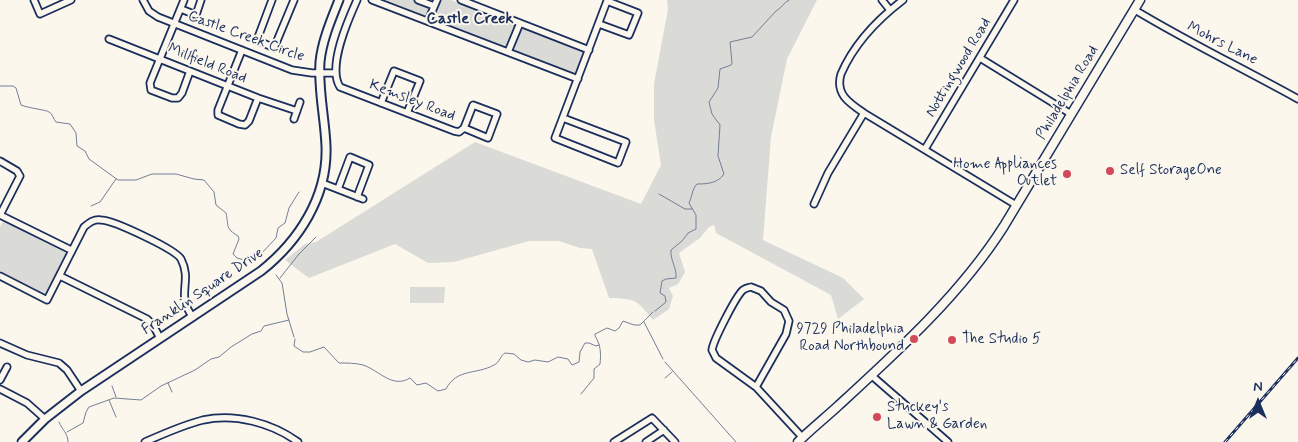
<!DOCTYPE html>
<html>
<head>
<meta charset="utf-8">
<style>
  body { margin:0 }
  #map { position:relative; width:1298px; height:442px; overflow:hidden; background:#fbf7ec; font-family:Mynerve,sans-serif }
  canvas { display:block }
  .north { position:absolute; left:1233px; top:377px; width:50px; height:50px; -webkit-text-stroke:4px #fbf7ec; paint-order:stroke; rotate:0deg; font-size:14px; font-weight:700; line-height:20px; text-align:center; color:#1b2f5e }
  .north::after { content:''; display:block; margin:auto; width:18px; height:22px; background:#1b2f5e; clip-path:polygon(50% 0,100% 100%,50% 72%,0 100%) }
</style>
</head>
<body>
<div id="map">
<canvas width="1298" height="442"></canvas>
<div class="north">N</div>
</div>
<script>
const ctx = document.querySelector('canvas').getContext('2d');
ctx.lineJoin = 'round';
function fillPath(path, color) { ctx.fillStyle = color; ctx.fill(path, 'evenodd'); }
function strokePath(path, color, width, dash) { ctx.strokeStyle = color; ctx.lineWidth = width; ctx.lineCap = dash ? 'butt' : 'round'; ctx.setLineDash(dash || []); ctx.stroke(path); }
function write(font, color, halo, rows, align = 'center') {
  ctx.font = font + ' Mynerve,sans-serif'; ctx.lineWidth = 4; ctx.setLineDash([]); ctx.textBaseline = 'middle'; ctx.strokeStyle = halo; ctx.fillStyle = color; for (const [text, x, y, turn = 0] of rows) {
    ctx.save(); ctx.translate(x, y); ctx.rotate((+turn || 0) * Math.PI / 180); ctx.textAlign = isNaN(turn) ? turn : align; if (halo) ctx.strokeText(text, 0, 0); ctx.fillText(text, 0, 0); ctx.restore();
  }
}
fillPath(new Path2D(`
  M379,0H451L584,52L575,73Z
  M667,0H817L787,59L771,137L763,240L843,278L864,299L838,319L831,295L716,233L714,225L709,227L700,238L679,253L685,272L678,284L669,288L673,296L669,309L653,320C636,299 636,299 609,298L592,249L580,248L559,241H529L454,262L428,263L395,244L309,278L285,260L305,244L316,242L475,142L641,204L661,165L654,120V84L668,9Z
  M3,221L66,253L47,292L45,294L0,271V227Z
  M410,287H445L444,303H410Z`), '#dadad7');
strokePath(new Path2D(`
  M0,86H13L16,88L21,105C28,108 47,110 49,112C53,114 53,119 56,122L70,124L76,133L77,146L85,151L89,159L118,180H136L152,174H176L194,179L204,180L214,192L216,205L226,213C229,227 225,228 238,236L239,239L233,254L237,258L244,260L250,257H258L276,238L278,228L285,223L289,208L299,192
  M659,194L685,209H692
  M91,206L100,202L116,179
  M276,275L282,283L287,314L294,337
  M280,278L299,254L316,237
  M655,311L666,302L665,296L660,293L662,281L666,279L676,278C677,268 670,260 671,250L682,241L688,233L696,229V215L689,203C692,197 692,189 697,184C708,184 718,183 724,174L718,156L720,125L712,114L709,102L718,88L720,69L731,65L732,63L730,42L752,37L776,11C782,8 783,3 789,0
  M644,322L663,359
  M295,339L294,346L303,352H310L324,347L339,363C347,363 356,363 363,365C379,370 392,389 410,378L417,385L426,383L438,391L446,389C457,368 476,375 494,365C500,362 500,356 505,353L514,354L521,360L528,362L535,360L548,362L558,357L568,359L572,365L579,362L580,352L585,343H589L596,346L599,345
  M665,362L736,442
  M665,378L672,372
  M168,383L172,392
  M112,386L116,397
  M581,394L594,378V369L600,364C601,354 601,345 595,336V334L607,328L615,331L619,328L623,321L634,325H640L653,312
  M109,400L116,417
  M59,422C62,430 68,433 68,442
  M67,432L83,423L86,412L89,407L114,398L141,400L161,386L195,370L211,359L219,357L231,347L252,334L261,331L264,326L289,320`), '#747e96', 1);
const minor = new Path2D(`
  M34,0L40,14L71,0
  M143,0L149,11L158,17L292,70L312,73H336
  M184,0L150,83L151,90L172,98H178L182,93L190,71
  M272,0L257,40L274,48L294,0
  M357,0C348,20 327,67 340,87L454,131L459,132L464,128L488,138L497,114L473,105L464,128
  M372,0L578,79
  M418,0L434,6
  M461,0L589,50
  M882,0L890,10
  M903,0C878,19 854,44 841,74C835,94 849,103 864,113L1016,205
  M181,9L196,15L201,0
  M1135,10C1188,42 1244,69 1298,99
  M428,21L437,0
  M109,39L258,98L297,111
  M242,50L218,110V115L239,124L245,125L249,121L258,98
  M508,52L520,23
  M980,58L1071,114
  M381,103L394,71L420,81L407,113
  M563,118L626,142L618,163L555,138L607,1L638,13L629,35L599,24
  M294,119L300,102
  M925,149L1014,0
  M0,161L17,171L20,176L0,215
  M322,183L363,199
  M338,189L350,157L369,165L357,197
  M814,204L828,173L864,113
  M0,215L71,250
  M0,276L47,300L84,227C90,222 94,219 101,220C113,220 175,249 181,259C193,282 175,295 193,317
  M60,276L147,319L153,325L160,338
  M751,287L761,291L771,302L784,310L789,321L786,334L756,387L716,358L712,350C713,341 736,296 743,290C746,288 747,288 751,287Z
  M0,343L27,355L59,363L67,370L81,391
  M871,375L948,442
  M0,380L7,367
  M756,387L803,438
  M0,389L27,403L45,419
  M145,442C163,434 183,425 203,420C235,413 272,423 298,442
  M614,442L652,418L675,442
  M646,442L664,430`);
const tertiary = new Path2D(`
  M22,442L45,419L81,391L261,271C299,241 328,196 326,146C325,118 318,91 320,62C322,41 331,20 339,0`);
const secondary = new Path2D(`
  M798,442C811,429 825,418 838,406C897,352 961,294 1004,226L1140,0`);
strokePath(minor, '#1b2f5e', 9);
strokePath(tertiary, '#1b2f5e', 11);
strokePath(secondary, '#1b2f5e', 11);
strokePath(minor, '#fbf7ec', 5.5);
strokePath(tertiary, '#fbf7ec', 7);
strokePath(secondary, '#fbf7ec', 8);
const rail = new Path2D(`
  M1225,442L1298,358`);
strokePath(rail, '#1b2f5e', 3);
strokePath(rail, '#fbf7ec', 1, [4]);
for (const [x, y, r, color] of [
  [1110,171,5,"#d1495b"],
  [1067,174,5,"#d1495b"],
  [914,339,5,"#d1495b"],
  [952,340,5,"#d1495b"],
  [877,417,5,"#d1495b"]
]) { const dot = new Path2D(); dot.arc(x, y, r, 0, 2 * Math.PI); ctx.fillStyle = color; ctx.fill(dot); strokePath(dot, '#fbf7ec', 2); }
write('15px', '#1b2f5e', '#fbf7ec', [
  ["Castle Creek Circle",246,37,20],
  ["Mohrs Lane",1222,44,27],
  ["Millfield Road",207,64,22],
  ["Nottingwood Road",959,68,-59],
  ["Philadelphia Road",1068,93,-59],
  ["Kemsley Road",412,101,21],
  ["Franklin Square Drive",203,292,-34]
]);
write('15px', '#1b2f5e', '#fbf7ec', [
  ["Home Appliances",1057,165,"right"],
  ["Outlet",1057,182,"right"],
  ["Self StorageOne",1120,171],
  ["9729 Philadelphia",904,330,"right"],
  ["Road Northbound",904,347,"right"],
  ["The Studio 5",962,340],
  ["Stuckey's",887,408],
  ["Lawn & Garden",887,425]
], 'left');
write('bold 16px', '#1b2f5e', '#fbf7ec', [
  ["Castle Creek",470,20]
]);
</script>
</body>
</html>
